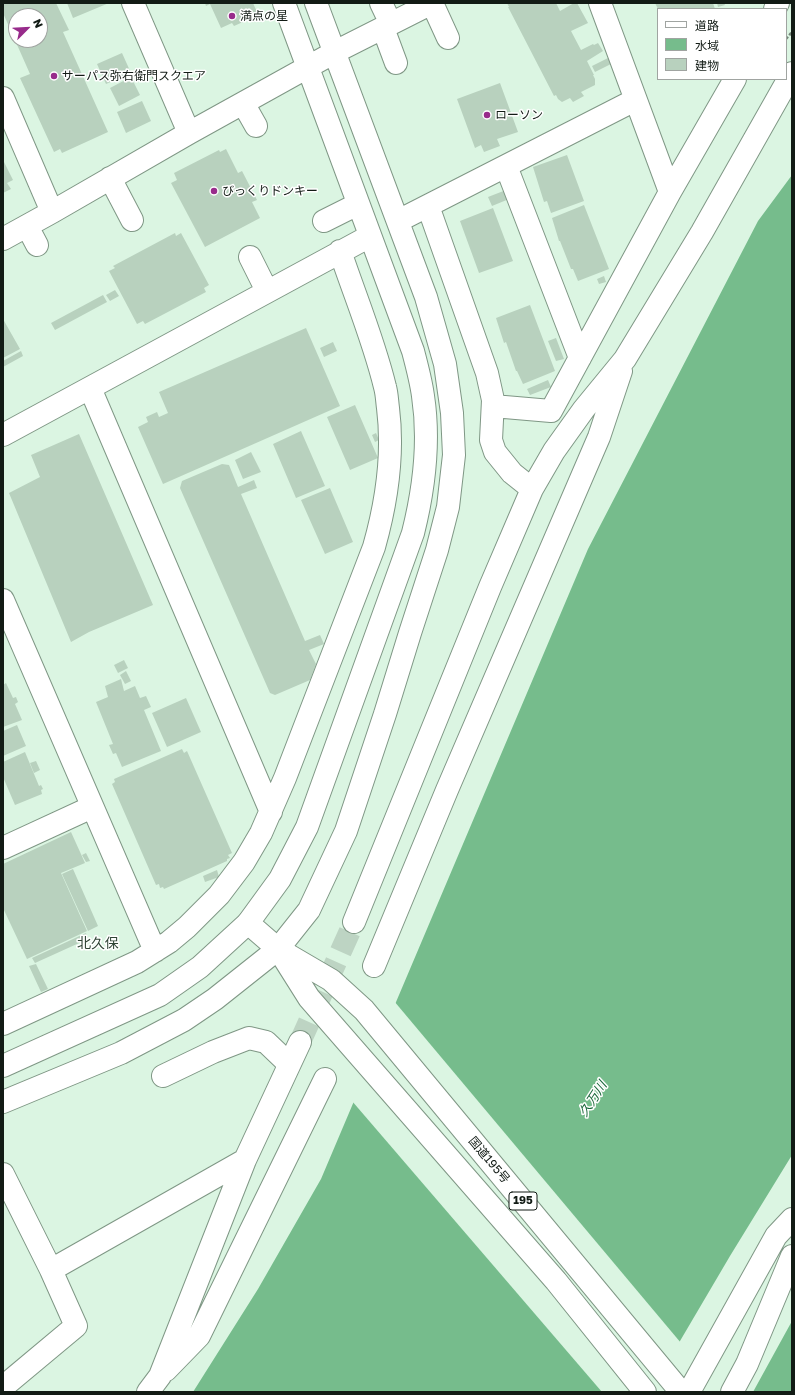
<!DOCTYPE html>
<html>
<head>
<meta charset="utf-8">
<style>
  body { margin:0 }
  #map { position:relative; width:795px; height:1395px; overflow:hidden; background:#dbf5e2; font-family:"Golos Text","Noto Sans JP",sans-serif }
  canvas { display:block }
  .frame { position:absolute; inset:0; border:4px solid #121b15; pointer-events:none }
  .legend { position:absolute; left:657px; top:8px; width:130px; height:72px; box-sizing:border-box; background:#fff; border:1px solid #a0a4a1; margin:0; padding:5px 7px; list-style:none; font-size:12px; color:#121b15 }
  .legend li { display:flex; align-items:center; gap:8px; height:20px }
  .legend b { width:20px; border:1px solid #a0a4a1 }
  .north { position:absolute; left:8px; top:8px; width:40px; height:40px; box-sizing:border-box; background:#fff; border:1px solid #a0a4a1; border-radius:50%; rotate:66deg; font-size:11px; font-weight:700; line-height:16px; text-align:center; color:#121b15 }
  .north::after { content:''; display:block; margin:auto; width:14px; height:18px; background:#982b8b; clip-path:polygon(50% 0,100% 100%,50% 72%,0 100%) }
</style>
</head>
<body>
<div id="map">
<canvas width="795" height="1395"></canvas>
<div class="frame"></div>
<ul class="legend">
<li><b style="height:5px;background:#fff"></b>道路</li>
<li><b style="height:11px;background:#76bc8c"></b>水域</li>
<li><b style="height:11px;background:#b8d1be"></b>建物</li>
</ul>
<div class="north">N</div>
</div>
<script>
const ctx = document.querySelector('canvas').getContext('2d');
ctx.lineJoin = 'round';
function fillPath(path, color) { ctx.fillStyle = color; ctx.fill(path, 'evenodd'); }
function strokePath(path, color, width, dash) { ctx.strokeStyle = color; ctx.lineWidth = width; ctx.lineCap = dash ? 'butt' : 'round'; ctx.setLineDash(dash || []); ctx.stroke(path); }
function write(font, color, halo, rows, align = 'center') {
  ctx.font = font + ' "Golos Text","Noto Sans JP",sans-serif'; ctx.lineWidth = 3; ctx.setLineDash([]); ctx.textBaseline = 'middle'; ctx.strokeStyle = halo; ctx.fillStyle = color; for (const [text, x, y, turn = 0] of rows) {
    ctx.save(); ctx.translate(x, y); ctx.rotate((+turn || 0) * Math.PI / 180); ctx.textAlign = isNaN(turn) ? turn : align; if (halo) ctx.strokeText(text, 0, 0); ctx.fillText(text, 0, 0); ctx.restore();
  }
}
fillPath(new Path2D(`
  M792,175V1155L730,1256L650,1392H193L258,1289L321,1179L588,549L758,221Z
  M792,1321V1392H753Z`), '#76bc8c');
fillPath(new Path2D(`
  M394,1001L681,1343L653,1392H602L352,1101Z`), '#dbf5e2');
fillPath(new Path2D(`
  M3,3H56L69,30L63,32L108,132L62,153L60,149L54,152L20,78L30,74L3,13ZM16,16H40V40H16Z
  M67,3H109L73,18Z
  M205,3H253L257,12L241,19L243,22L234,26L232,23L221,28L210,4L206,6Z
  M507,3H556L560,11L574,3H577L588,23L571,31L581,50L593,44L594,45L598,43L603,51L587,61L594,75H593L595,79V85L581,92L584,96L573,102L570,98L562,102L558,99L556,95L554,96L508,7H509Z
  M655,3H713L715,9H658Z
  M717,3H724L725,5L718,7Z
  M122,53L131,73L106,84L97,64Z
  M608,58L611,64L595,72L592,66Z
  M131,77L140,95L119,106L110,88Z
  M500,83L518,132L497,139L500,146L484,152L481,145L475,148L457,99Z
  M142,101L151,121L126,133L117,112Z
  M226,149L238,173L242,171L257,200L252,202L260,218L205,247L171,183L177,180L174,173L219,150L220,152Z
  M567,155L584,201L551,213L547,201L544,202L533,167Z
  M3,160L13,180L7,183L11,189L3,193Z
  M506,190L509,199L492,206L488,197Z
  M584,205L609,269L578,281L573,269H571L560,241H559L552,218Z
  M493,208L513,261L479,273L460,221Z
  M175,233L176,236L181,233L209,285L204,288L206,292L145,324L143,321L137,324L109,271L115,268L113,266Z
  M604,276L606,282L599,284L597,279Z
  M115,290L119,296L110,301L106,295Z
  M103,295L107,302L55,330L51,323Z
  M530,305L555,371L523,384L517,371H516L506,342L504,343L496,318Z
  M3,319L20,349L3,358Z
  M306,328L340,406L163,484L138,427L148,422L146,417L157,412L159,417L168,413L159,392Z
  M556,338L564,359L556,361L548,341Z
  M333,342L337,351L324,357L320,348Z
  M21,351L23,356L3,367V361Z
  M548,380L551,387L530,395L527,389Z
  M355,405L378,458L350,470L327,417Z
  M301,431L325,486L296,498L273,444Z
  M376,433L379,440L375,442L372,435Z
  M79,434L153,605L89,632L71,642L9,493L40,477L31,455Z
  M251,452L261,472L243,479L235,460Z
  M222,464L229,465L238,487L254,480L257,488L241,494L305,641L320,635L324,644L309,650L316,664L310,680L275,695L270,693L180,488L182,481Z
  M330,488L353,542L325,554L301,500Z
  M124,660L128,668L118,673L114,665Z
  M126,671L131,681L125,684L120,675Z
  M121,679L124,691L135,686L140,698L146,696L151,707L144,710L161,751L122,767L116,753L113,754L109,745L113,744L96,702L108,697L105,686Z
  M6,683L13,698L16,697L18,702L15,704L22,720L3,727V685Z
  M186,698L201,732L167,747L152,713Z
  M17,725L26,746L3,756V731Z
  M182,749L184,753L187,751L232,853L228,855L230,858L227,859V861L164,889L163,887L160,888L159,884L156,885L112,784L115,782L114,779Z
  M25,752L39,786L41,785L43,789L41,790L42,794L15,805L3,777V762Z
  M36,761L40,770L34,773L30,763Z
  M71,832L85,863L61,873L87,931L27,959L3,908V864Z
  M86,853L90,861L86,862L82,855Z
  M73,869L98,926L88,931L62,874Z
  M217,870L219,877L205,882L203,876Z
  M86,933L88,939L35,963L32,958Z
  M36,964L48,989L41,992L29,966Z`), '#b8d1be');
strokePath(new Path2D(`
  M300,1042L354,922`), '#bdd4c3', 22, [22, 11]);
const minor = new Path2D(`
  M133,3L189,133
  M381,3L391,24
  M432,3L448,38
  M600,3L670,192
  M775,9L778,3
  M383,28L396,63
  M3,98L52,212
  M243,103L256,126
  M506,166L580,358
  M110,178L132,220
  M428,206L487,373L493,400L491,440L495,452L512,473L532,489
  M324,221L358,204
  M398,221L635,100
  M27,226L37,245
  M3,239L52,212L189,133L335,52L432,3
  M250,257L267,291
  M90,388L271,812
  M493,406L551,411L670,192L735,79
  M3,435L370,236
  M3,600L155,951
  M3,848L92,807
  M354,922L490,587L532,489L554,451L584,409L625,359L702,232L792,73
  M374,966L447,790L599,437L621,371
  M3,1024L137,962L169,942L187,927L219,895L244,862L261,833L285,778L374,547C387,501 394,456 388,408C387,401 387,394 385,387C374,341 355,296 340,251
  M3,1066L160,995L200,967L248,923L280,879L307,827L413,533C424,489 430,442 423,396C421,381 417,366 413,351L284,3
  M163,1076L213,1052L249,1038L266,1042L289,1064
  M3,1102L121,1053L184,1020L215,999L278,949L309,910L346,831L385,714L410,633L437,550L448,507L454,455L452,413L445,364L426,297L316,3
  M3,1174L51,1270L76,1326L3,1387
  M51,1270L245,1160
  M166,1370L199,1336L325,1079
  M148,1392L160,1376L245,1160L300,1042
  M689,1392L776,1236L792,1219
  M732,1392L747,1364L792,1256`);
const highway = new Path2D(`
  M248,923L278,949L331,980L364,1010L681,1392
  M280,952L309,998L556,1281L645,1392`);
strokePath(minor, '#7f9785', 24);
strokePath(highway, '#7f9785', 24);
strokePath(new Path2D(`
  M786,39L792,32`), '#748579', 2.5, [3, 2]);
strokePath(minor, '#fff', 22);
strokePath(highway, '#fff', 22);
for (const [x, y, r, color] of [
  [232,16,4,"#982b8b"],
  [54,76,4,"#982b8b"],
  [487,115,4,"#982b8b"],
  [214,191,4,"#982b8b"]
]) { const dot = new Path2D(); dot.arc(x, y, r, 0, 2 * Math.PI); ctx.fillStyle = color; ctx.fill(dot); strokePath(dot, '#fff', 1.5); }
for (const [x, y, w] of [
  [523,1201,28]
]) { const box = new Path2D(); box.roundRect(x - w / 2, y - 9, w, 18, 3); ctx.fillStyle = '#fff'; ctx.fill(box); strokePath(box, '#121b15', 1); }
write('bold 11px', '#121b15', null, [
  ["195",523,1201]
]);
write('12px', '#121b15', '#fff', [
  ["満点の星",240,16],
  ["サーパス弥右衛門スクエア",62,76],
  ["ローソン",495,115],
  ["びっくりドンキー",222,191]
], 'left');
write('12px', '#121b15', '#fff', [
  ["国道195号",489,1160,50]
]);
write('italic 13px', '#1a683b', '#fff', [
  ["久万川",593,1099,-57]
]);
write('14px', '#2f4435', '#fff', [
  ["北久保",98,944]
]);
</script>
</body>
</html>
